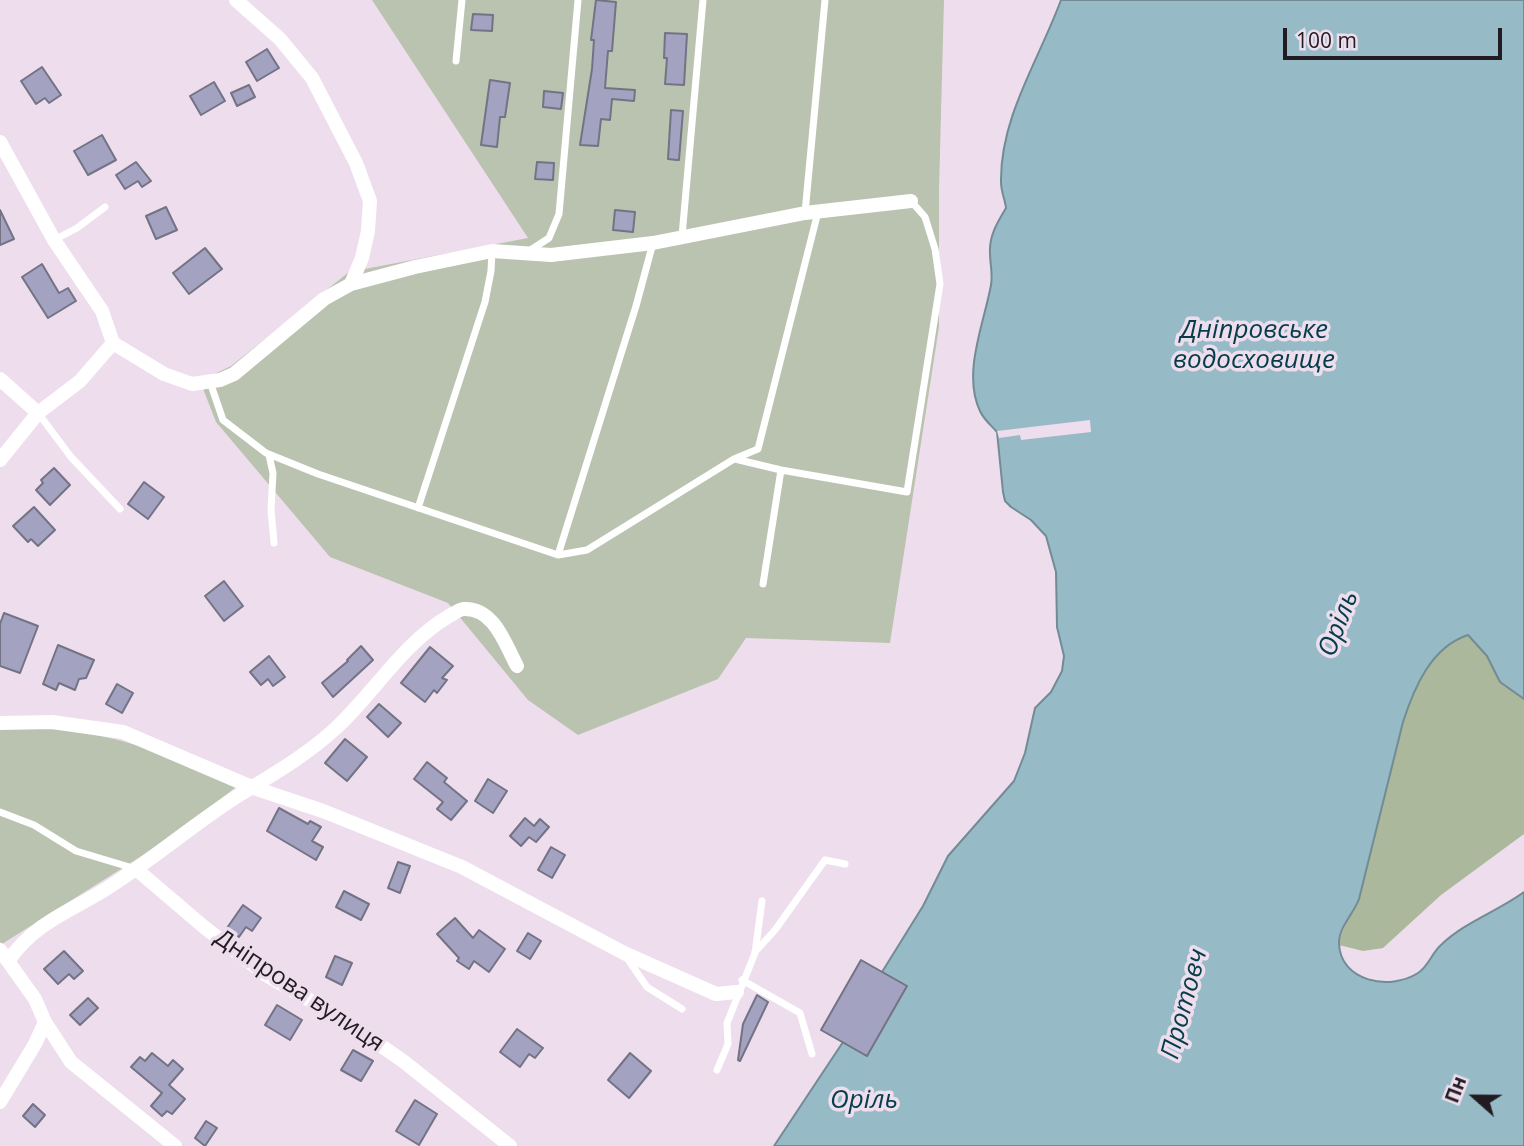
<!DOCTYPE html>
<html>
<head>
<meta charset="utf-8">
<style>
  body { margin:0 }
  #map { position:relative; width:1524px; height:1146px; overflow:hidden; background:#eedeed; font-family:"Open Sans",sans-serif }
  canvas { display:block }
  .north { position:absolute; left:1440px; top:1062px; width:70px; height:70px; -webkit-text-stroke:5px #eedeed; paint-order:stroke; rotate:291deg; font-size:19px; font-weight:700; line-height:28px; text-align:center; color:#221c22 }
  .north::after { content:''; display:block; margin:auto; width:24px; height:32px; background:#221c22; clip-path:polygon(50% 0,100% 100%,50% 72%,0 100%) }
  .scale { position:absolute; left:1283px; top:28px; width:219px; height:32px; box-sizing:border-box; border:4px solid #221c22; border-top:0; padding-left:9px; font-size:21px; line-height:24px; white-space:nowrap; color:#221c22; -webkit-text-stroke:5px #eedeed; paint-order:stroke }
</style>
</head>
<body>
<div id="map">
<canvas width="1524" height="1146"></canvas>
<div class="north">Пн</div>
<div class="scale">100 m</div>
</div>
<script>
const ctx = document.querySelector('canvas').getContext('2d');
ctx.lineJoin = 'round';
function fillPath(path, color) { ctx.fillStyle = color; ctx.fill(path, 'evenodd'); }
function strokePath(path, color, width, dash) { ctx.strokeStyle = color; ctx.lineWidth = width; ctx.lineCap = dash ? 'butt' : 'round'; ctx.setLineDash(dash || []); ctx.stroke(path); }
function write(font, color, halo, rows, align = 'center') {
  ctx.font = font + ' "Open Sans",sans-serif'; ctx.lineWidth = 7; ctx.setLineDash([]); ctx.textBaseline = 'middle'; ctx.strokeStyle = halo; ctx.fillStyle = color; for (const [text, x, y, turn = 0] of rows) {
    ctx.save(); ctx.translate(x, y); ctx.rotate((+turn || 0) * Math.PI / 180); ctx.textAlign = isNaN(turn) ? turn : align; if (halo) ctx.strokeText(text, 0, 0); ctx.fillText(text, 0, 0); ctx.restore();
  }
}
fillPath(new Path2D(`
  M372,0H944L939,190V327L890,643L746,638L718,679L578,735L528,700L448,603L330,557L216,422L200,381L231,366L349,272L528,238Z
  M0,726C53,727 107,733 156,752C183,762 210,776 236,787L167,840L2,944L0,942Z`), '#bac3af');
fillPath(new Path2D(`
  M1468,635L1487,656L1500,682L1524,699V834L1441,895L1383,948L1363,951L1339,945C1341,927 1353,915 1359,899L1403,722C1414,688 1431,647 1468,635Z`), '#abb89b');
const water = new Path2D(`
  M1061,0H1524V699L1500,682L1487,656L1468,635C1431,647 1414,688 1403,722L1359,899C1354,913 1339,927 1339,943C1340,982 1390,991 1418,973C1429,966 1432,952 1442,944C1465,922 1498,911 1524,892V1146H774L843,1042L867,1056L882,972L923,906L948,856L1014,781L1025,753L1035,708L1051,692L1062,671L1064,656L1057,627L1056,572L1046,536L1031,520L1011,507L1005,501L1003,492L997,432C991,425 984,420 980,411C962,373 984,324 991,285C993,274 990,264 990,253C989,236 997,223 1006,208C1005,199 1001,192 1001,182C1000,117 1039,60 1061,0Z`);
fillPath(water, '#96bac6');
strokePath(water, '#738b95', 2);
fillPath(new Path2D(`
  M1090,420L1091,432L1021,440L1020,435L999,438L997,431Z`), '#eedeed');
const building = new Path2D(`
  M596,0L616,2L612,51H608L605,88L635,90L634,101L612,99L610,120L601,119L598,146L580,145L592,69L594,40H591Z
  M473,14L493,15L492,31L471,30Z
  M665,33L687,34L684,85L665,84L667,58H664Z
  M267,49L279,68L257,81L246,62Z
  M42,67L61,95L49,103L45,98L36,104L21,81Z
  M490,80L510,83L505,117H500L497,147L481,145Z
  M214,82L225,101L201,115L190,96Z
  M249,85L255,97L237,106L231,93Z
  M544,91L563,93L561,109L543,107Z
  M671,110L683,111L679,160H677L668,159Z
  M102,135L116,160L88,175L74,151Z
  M136,162L151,181L142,187L138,181L125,189L116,175Z
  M537,162L554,163L553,180L535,179Z
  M166,207L177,230L156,239L146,216Z
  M0,210L14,239L0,245Z
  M615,210L635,212L633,232L613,230Z
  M205,248L222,269L189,294L173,273Z
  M42,264L59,293L68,288L76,301L48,318L22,277Z
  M54,468L70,485L50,505L36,490L43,483L41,480Z
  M144,482L164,497L148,519L128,504Z
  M34,507L55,530L38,546L31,539L28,542L13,526Z
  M224,581L243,606L224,621L205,596Z
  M4,613L38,626L20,673L0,666V624Z
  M58,645L94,660L86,678L79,679L75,690L59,683L56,690L43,684Z
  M361,646L373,660L333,697L322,683L348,661L347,660Z
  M430,647L453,666L442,678L447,680L437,693L434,690L425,702L401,683Z
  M269,656L285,677L273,686L268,679L261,685L250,672Z
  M117,684L133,693L122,713L106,704Z
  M379,704L401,723L388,737L367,717Z
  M345,739L367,757L347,781L325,763Z
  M427,762L447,778L444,782L467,801L451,820L437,809L443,802L414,779Z
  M488,779L507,791L493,813L475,801Z
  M279,808L308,824L310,821L321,827L312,841L323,847L316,860L267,831Z
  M525,818L534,826L540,819L549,827L536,842L529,837L521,846L510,836Z
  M551,847L565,855L552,878L538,870Z
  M398,862L410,866L400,893L388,888Z
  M344,891L369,904L361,920L336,907Z
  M243,905L261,918L252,931L246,927L239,937L227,928Z
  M455,918L473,938L479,930L505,949L489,972L474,961L469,969L457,961L459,958L437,934Z
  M528,933L541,941L530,959L517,951Z
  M64,951L83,971L74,979L69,974L58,984L44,969Z
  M335,956L352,963L342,985L326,977Z
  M861,960L907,986L867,1056L821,1030Z
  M757,995L768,1002L740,1061L738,1060L743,1024Z
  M88,998L98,1008L80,1025L70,1015Z
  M277,1005L302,1020L290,1040L265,1025Z
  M517,1029L543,1048L535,1058L529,1054L520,1067L500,1052Z
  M353,1050L373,1061L361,1081L341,1070Z
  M152,1053L168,1066L173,1060L183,1069L169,1085L185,1099L172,1114L167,1111L162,1116L151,1106L162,1093L131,1067L140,1057L145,1061Z
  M630,1053L651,1071L629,1098L608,1080Z
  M415,1100L437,1114L419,1145L396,1131Z
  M33,1104L45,1115L35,1127L23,1116Z
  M206,1121L217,1128L205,1146L195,1138Z`);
fillPath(building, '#a3a2c0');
strokePath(building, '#737385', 2);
strokePath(new Path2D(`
  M456,61L462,0
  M805,213L825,0
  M682,236L703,0
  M54,240L77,228L105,207
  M529,251L549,238L559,214L578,0
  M210,382L223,420L266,453L318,474L558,555L587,550L734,459L758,449L818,212
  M38,413L71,457L120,509
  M269,455L273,473L271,510L274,543
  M735,459L781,470L907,492L940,284L935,249L925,217L911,201
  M418,508L485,302L491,271L492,251
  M558,555L636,306L653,243
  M763,584L781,470
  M0,812L34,825L76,851L136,869
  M755,952L775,930L825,860L845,864
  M627,958L647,987L682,1009
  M742,980L800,1013L812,1054
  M717,1070L728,1044L727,1023L755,953L762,901`), '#fff', 7);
strokePath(new Path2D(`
  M0,142L54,240L102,311L113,343L164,374L192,384L220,380L234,374L324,299L351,284L362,258L368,231L370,201L356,163L312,78L280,39L236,0
  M351,284L415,267L492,251L551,255L653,243L805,213L911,201
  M0,379L38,413
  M0,460L38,413L80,381L113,343
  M0,723L52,722L123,732L254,788L323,811L462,867L624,953L716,994L737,992
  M136,869L204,927L266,975L344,1020L403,1061L510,1146
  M0,950L35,999L45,1022L71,1062L175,1146
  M9,960C33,925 66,913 101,892C148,863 190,827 236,797C270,776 306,756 336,728C375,692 402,644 449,616C453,614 458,610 463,609C494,607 505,644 517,666
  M0,1102L35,1044L45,1022`), '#fff', 14);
write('24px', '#221c22', '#eedeed', [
  ["Дніпрова вулиця",299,991,34]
]);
write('italic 26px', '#053d4b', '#eedeed', [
  ["Дніпровське",1254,331],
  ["водосховище",1254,361],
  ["Оріль",1339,624,-69],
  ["Протовч",1185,1004,-75],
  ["Орiль",864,1101]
]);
</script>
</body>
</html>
